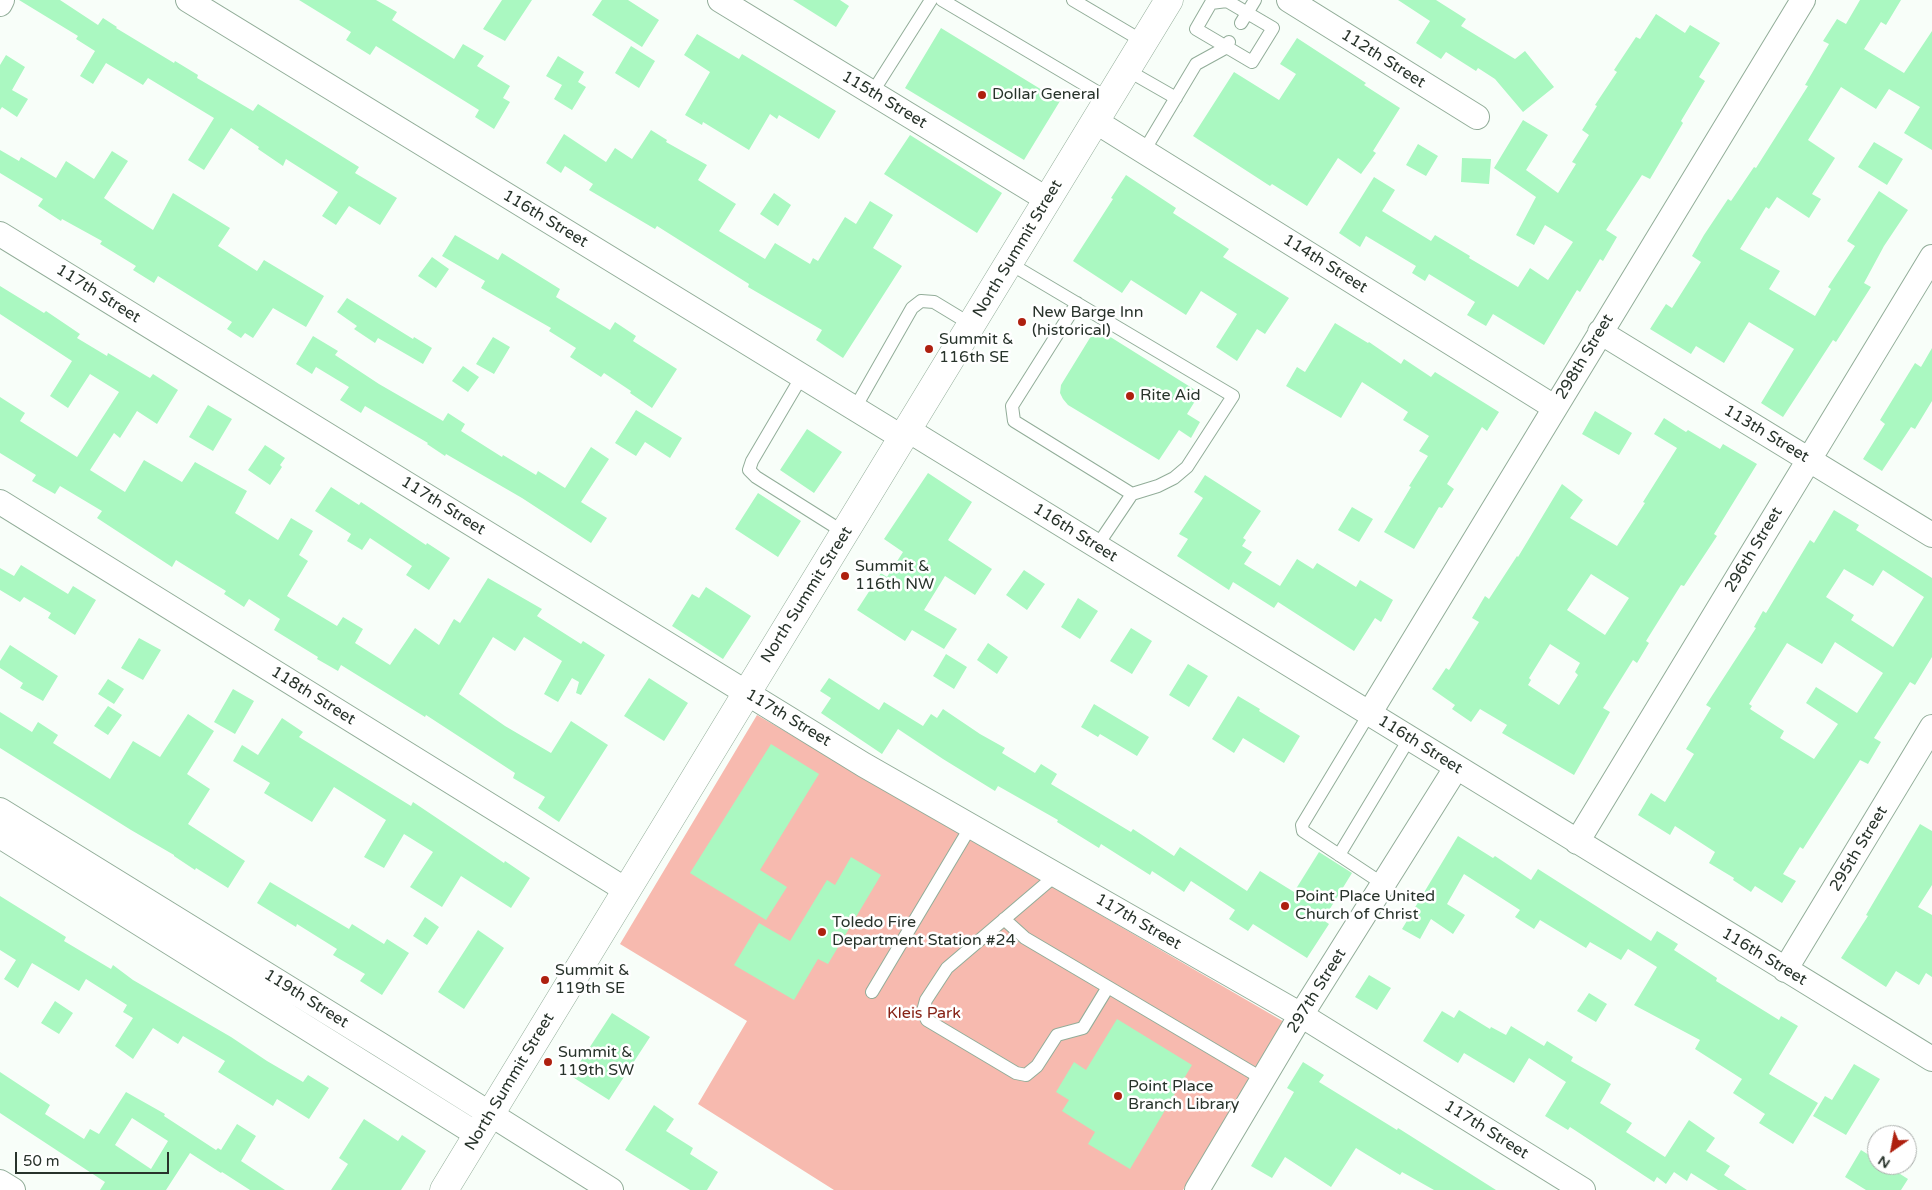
<!DOCTYPE html>
<html>
<head>
<meta charset="utf-8">
<style>
  body { margin:0 }
  #map { position:relative; width:1932px; height:1190px; overflow:hidden; background:#f8fef9; font-family:"Varela Round",sans-serif }
  canvas { display:block }
  .north { position:absolute; left:1867px; top:1125px; width:50px; height:50px; box-sizing:border-box; background:#fff; border:1px solid #a9adaa; border-radius:50%; rotate:213deg; font-size:14px; font-weight:700; line-height:20px; text-align:center; color:#28332b }
  .north::after { content:''; display:block; margin:auto; width:18px; height:22px; background:#ae200f; clip-path:polygon(50% 0,100% 100%,50% 72%,0 100%) }
  .scale { position:absolute; left:15px; top:1152px; width:154px; height:22px; box-sizing:border-box; border:2px solid #28332b; border-top:0; padding-left:6px; font-size:15px; line-height:18px; white-space:nowrap; color:#28332b; -webkit-text-stroke:4px #fff; paint-order:stroke }
</style>
</head>
<body>
<div id="map">
<canvas width="1932" height="1190"></canvas>
<div class="north">N</div>
<div class="scale">50 m</div>
</div>
<script>
const ctx = document.querySelector('canvas').getContext('2d');
ctx.lineJoin = 'round';
function fillPath(path, color) { ctx.fillStyle = color; ctx.fill(path, 'evenodd'); }
function strokePath(path, color, width, dash) { ctx.strokeStyle = color; ctx.lineWidth = width; ctx.lineCap = dash ? 'butt' : 'round'; ctx.setLineDash(dash || []); ctx.stroke(path); }
function write(font, color, halo, rows, align = 'center') {
  ctx.font = font + ' "Varela Round",sans-serif'; ctx.lineWidth = 5; ctx.setLineDash([]); ctx.textBaseline = 'middle'; ctx.strokeStyle = halo; ctx.fillStyle = color; for (const [text, x, y, turn = 0] of rows) {
    ctx.save(); ctx.translate(x, y); ctx.rotate((+turn || 0) * Math.PI / 180); ctx.textAlign = isNaN(turn) ? turn : align; if (halo) ctx.strokeText(text, 0, 0); ctx.fillText(text, 0, 0); ctx.restore();
  }
}
fillPath(new Path2D(`
  M757,715L1286,1023L1183,1190H834L698,1104L747,1021L620,944Z`), '#f7baaf');
fillPath(new Path2D(`
  M19,0H60L98,25L103,18L117,27L116,28L174,63L175,61L198,75L197,78L253,111L258,104L359,167L355,173L397,198L380,225L349,206L336,225L322,216L338,192L286,159L283,166L258,149L259,147L231,128L204,170L188,160L214,118L148,78L143,85L106,63L93,84L80,76L95,51L76,39L78,36Z
  M299,0H376L397,12L392,20L454,59L463,44L484,56L477,66L510,86L503,98L510,102L494,129L475,117L479,110L376,46L370,55L346,40L351,32Z
  M502,0H532L505,41L483,29Z
  M602,0H628L659,20L642,47L592,15Z
  M793,0H840L849,6L836,27Z
  M1398,0H1436L1466,19L1461,26L1515,59L1525,51L1554,87L1523,112L1495,79L1478,68L1476,71L1446,52L1441,59L1416,43L1430,21Z
  M1860,0H1901L1886,25L1881,22L1864,49L1904,73L1932,31V150L1904,133L1920,107L1889,89L1876,109L1841,87L1808,140L1835,158L1812,194L1821,199L1809,218L1777,197L1769,209L1766,207L1740,249L1780,271L1769,289L1815,316L1831,289L1828,287L1855,246L1847,241L1879,191L1908,210L1884,246L1864,283L1871,287L1836,342L1833,340L1783,417L1761,403L1794,349L1749,322L1724,363L1696,346L1691,354L1650,329L1666,304L1672,308L1701,262L1692,256L1704,235L1728,199L1731,201L1754,167L1756,168L1808,86L1805,85L1829,44L1823,41L1837,19L1846,24Z
  M1656,14L1685,33L1690,25L1720,43L1699,77L1705,81L1681,121L1683,123L1650,179L1642,175L1606,230L1617,237L1603,261L1600,259L1580,292L1577,290L1544,345L1493,314L1486,326L1467,315L1475,302L1429,274L1425,281L1412,273L1416,266L1366,236L1360,247L1339,233L1374,177L1395,190L1382,211L1431,241L1435,235L1470,256L1469,258L1518,287L1530,268L1548,280L1573,242L1545,225L1534,245L1516,235L1536,197L1494,168L1523,120L1548,135L1526,170L1558,193L1576,164L1572,162L1589,135L1582,130L1597,106L1595,105L1617,72L1614,70L1636,37L1640,39Z
  M941,28L1060,101L1024,160L905,88Z
  M697,34L739,59L742,54L836,111L819,139L779,115L777,119L770,114L749,150L703,122L702,125L685,115L710,72L684,55Z
  M1297,38L1366,83L1364,85L1400,108L1373,151L1376,153L1361,174L1338,158L1307,206L1272,184L1270,186L1193,136L1234,72L1279,100L1296,74L1280,64Z
  M631,46L655,61L639,88L615,73Z
  M6,55L25,67L12,90L28,99L17,117L2,107L0,110V65Z
  M558,56L584,72L578,82L586,87L572,110L554,99L562,85L546,76Z
  M651,130L667,140L666,142L707,165L698,180L736,204L719,231L765,259L775,243L810,264L813,258L818,261L845,217L856,224L870,201L893,215L873,248L902,266L843,358L816,340L822,330L748,287L749,284L657,226L655,229L589,190L593,184L565,166L561,173L546,163L564,134L606,162L615,148L632,159Z
  M910,135L1002,193L977,233L884,174Z
  M1874,142L1903,159L1887,185L1858,167Z
  M1418,144L1438,156L1426,176L1406,165Z
  M0,150L19,161L21,157L56,178L66,161L94,179L112,151L128,161L104,198L114,205L153,230L173,193L230,228L218,246L257,271L264,260L324,296L306,327L273,308L253,338L245,333L241,338L227,329L232,322L158,276L154,283L133,270L136,266L100,244L102,241L62,219L61,221L38,206L43,199L0,173Z
  M1462,158L1491,159L1489,184L1461,182Z
  M1126,175L1176,208L1173,213L1229,249L1223,257L1289,298L1265,334L1257,329L1237,361L1216,347L1237,314L1201,291L1186,315L1131,280L1122,293L1073,261L1113,199L1111,198Z
  M774,193L791,205L778,226L760,214Z
  M455,235L498,260L502,253L560,289L556,297L610,330L615,322L636,336L633,341L677,369L652,408L630,393L631,391L604,373L601,377L570,357L576,348L549,331L551,328L481,288L485,281L442,256Z
  M432,257L449,269L436,288L418,276Z
  M0,286L44,313L46,311L80,334L77,338L107,356L108,353L150,378L153,374L178,390L157,424L137,411L120,438L114,433L90,470L125,492L144,460L182,482L195,462L247,491L235,513L278,540L291,518L313,531L299,555L308,561L287,596L337,626L343,617L363,629L355,643L390,665L415,628L439,645L454,619L460,623L488,578L542,609L537,616L581,644L583,641L605,655L581,695L576,693L579,682L572,678L558,702L544,694L562,661L524,637L515,651L493,637L459,694L505,726L551,753L571,721L608,745L559,822L538,808L545,797L513,778L515,773L426,715L425,717L341,665L338,671L317,659L318,657L274,630L280,619L249,599L244,607L224,594L226,591L176,560L172,567L97,518L102,511L60,486L55,494L32,481L36,475L0,453V397L25,413L20,421L77,457L119,392L90,374L68,408L50,396L72,361L0,314Z
  M347,298L413,339L414,337L432,348L423,364L378,338L375,343L354,329L357,326L337,312Z
  M1335,323L1368,343L1369,342L1401,364L1404,359L1431,377L1435,372L1499,412L1487,431L1482,427L1447,484L1454,489L1442,508L1439,507L1414,549L1384,532L1411,487L1409,486L1428,456L1419,451L1429,436L1403,420L1408,412L1362,382L1341,418L1286,386L1297,367L1305,372Z
  M1096,328L1200,393L1187,414L1200,422L1191,438L1179,430L1159,460L1068,405L1063,399L1060,393L1061,385Z
  M313,336L338,351L335,355L379,384L443,421L448,413L465,424L461,431L502,457L503,455L536,475L538,471L565,488L591,447L609,459L581,502L607,518L591,543L522,498L446,454L445,456L427,444L428,443L365,406L361,413L340,400L349,387L316,367L312,374L296,364Z
  M493,337L510,347L494,374L476,364Z
  M1932,348V401L1915,429L1911,427L1882,471L1863,459L1885,424L1880,420L1915,363L1921,367Z
  M463,366L479,377L468,392L452,381Z
  M208,405L232,419L213,451L189,437Z
  M636,410L682,438L670,458L645,442L636,456L615,443Z
  M1595,411L1632,433L1619,455L1582,434Z
  M1664,418L1686,432L1688,430L1720,449L1723,444L1757,464L1714,534L1717,536L1684,586L1681,585L1646,641L1649,643L1637,663L1633,660L1603,708L1610,712L1574,775L1502,733L1507,725L1480,709L1471,722L1452,709L1455,705L1432,689L1446,668L1449,670L1479,622L1472,618L1485,596L1489,599L1517,556L1518,557L1562,484L1583,500L1570,518L1617,546L1645,503L1643,502L1677,448L1654,434ZM1591,574L1629,598L1605,635L1567,610ZM1550,644L1580,663L1575,672L1578,675L1559,705L1528,685L1531,680L1529,678Z
  M807,429L842,452L814,493L780,470Z
  M265,445L285,458L280,465L282,467L270,485L248,470Z
  M928,473L972,502L948,540L992,569L975,595L945,576L924,610L957,629L944,649L912,630L905,641L857,610L881,573L887,577L903,552L884,539Z
  M1205,475L1261,511L1243,538L1246,540L1242,546L1252,552L1244,564L1280,586L1297,559L1313,569L1317,563L1356,587L1360,580L1393,600L1381,622L1375,618L1354,651L1278,602L1274,608L1233,582L1229,590L1177,556L1188,539L1179,534L1203,498L1194,492Z
  M331,487L359,505L361,502L426,545L427,543L450,558L429,590L406,575L412,566L370,538L362,550L347,541L351,534L315,511Z
  M758,493L801,521L778,557L735,529Z
  M1352,507L1373,519L1359,542L1338,530Z
  M1834,510L1859,525L1856,530L1932,578V657L1915,685L1910,682L1874,738L1881,742L1868,764L1860,760L1803,849L1800,847L1783,874L1796,881L1782,903L1755,886L1751,892L1733,880L1734,878L1709,863L1715,852L1675,826L1670,835L1638,815L1651,793L1665,802L1694,754L1686,749L1711,708L1706,705L1756,628L1754,627L1763,611L1766,613L1810,540L1814,543ZM1844,569L1873,586L1883,570L1924,597L1893,647L1851,620L1854,615L1826,597ZM1835,642L1883,673L1857,713L1816,687L1806,703L1838,724L1814,759L1780,738L1784,731L1750,709L1752,706L1749,704L1787,643L1822,664Z
  M21,565L68,594L73,586L96,600L75,635L48,618L51,613L24,597L20,602L0,590V568L14,576Z
  M1024,570L1045,584L1027,610L1006,595Z
  M706,587L751,616L723,659L672,626L692,594L699,598Z
  M1078,598L1098,611L1080,639L1061,627Z
  M1131,628L1152,641L1132,674L1110,661Z
  M139,638L161,650L143,680L121,668Z
  M988,643L1008,657L997,674L977,660Z
  M10,645L58,676L43,701L20,688L23,683L0,668V661Z
  M946,654L967,667L954,689L933,676Z
  M1188,664L1208,676L1189,707L1169,695Z
  M649,678L688,703L664,741L624,716Z
  M829,678L879,710L884,702L923,726L931,714L937,718L943,709L980,734L1005,748L1002,753L1035,773L1041,764L1057,774L1051,784L1131,832L1133,829L1174,856L1180,847L1247,891L1260,871L1294,892L1319,852L1352,873L1323,920L1329,924L1307,958L1253,924L1248,931L1229,919L1235,910L1191,881L1184,892L1152,871L1150,875L1101,844L1099,848L1057,822L1058,820L998,786L995,791L943,759L898,729L882,754L821,713L831,698L820,691Z
  M108,679L124,689L114,704L98,694Z
  M233,689L254,701L235,734L214,722Z
  M1238,696L1260,709L1259,711L1300,736L1284,763L1243,738L1234,753L1212,739Z
  M1094,704L1149,737L1137,756L1100,734L1098,737L1081,727Z
  M108,706L122,715L108,735L94,726Z
  M0,712L32,732L38,722L58,735L53,743L110,779L133,741L160,757L188,714L214,731L187,774L210,789L188,824L245,861L228,888L196,868L195,870L174,856V855L131,830L0,748Z
  M282,718L303,732L299,737L411,806L413,802L504,863L505,861L530,878L511,908L461,876L442,907L410,887L433,852L404,834L384,868L364,857L386,820L334,787L312,822L264,793L270,783L233,761L242,745L258,755Z
  M771,744L819,774L760,870L787,887L766,920L690,873Z
  M1920,824L1932,831V885L1918,907L1932,915V977L1926,973L1919,985L1896,971L1886,987L1841,958L1868,916L1866,915Z
  M1458,836L1493,858L1495,856L1531,880L1538,869L1651,941L1657,931L1678,944L1674,950L1717,978L1716,981L1779,1020L1781,1016L1798,1026L1769,1074L1818,1103L1793,1144L1759,1123L1765,1114L1733,1093L1742,1079L1695,1049L1700,1040L1634,1005L1657,967L1628,949L1621,960L1590,942L1586,948L1540,920L1534,929L1515,917L1520,910L1464,874L1447,904L1465,915L1453,934L1431,919L1420,939L1402,929Z
  M851,857L881,875L828,964L818,959L794,1000L734,965L759,923L790,941L827,880L835,885Z
  M270,882L349,929L352,924L384,944L387,939L409,953L382,995L360,981L365,974L333,955L337,949L297,924L296,927L257,903Z
  M0,896L66,937L64,941L111,969L113,965L133,980L231,1037L267,1061L303,1082L308,1075L329,1088L309,1119L277,1099L273,1106L218,1072L225,1061L183,1036L178,1044L153,1028L133,1059L115,1046L133,1018L123,1012L127,1005L86,979L79,991L32,963L18,988L4,979L16,960L0,950Z
  M425,917L439,927L427,945L413,936Z
  M478,930L504,948L464,1009L438,992Z
  M1369,975L1391,988L1377,1010L1355,997Z
  M1589,993L1607,1004L1596,1022L1577,1011Z
  M55,1001L73,1013L59,1034L41,1023Z
  M1459,1010L1490,1029L1491,1027L1506,1035L1511,1026L1544,1046L1547,1041L1573,1057L1571,1061L1611,1084L1600,1103L1632,1123L1626,1132L1665,1157L1689,1120L1715,1138L1706,1151L1730,1166L1724,1175L1747,1190H1718L1691,1173L1687,1181L1674,1172L1666,1184L1657,1177L1654,1182L1570,1127L1568,1130L1545,1116L1566,1082L1529,1058L1514,1083L1464,1053L1458,1063L1423,1041L1442,1011L1454,1018Z
  M612,1013L650,1037L609,1100L571,1076Z
  M1117,1019L1192,1065L1130,1169L1088,1144L1095,1132L1062,1111L1069,1100L1056,1092L1074,1062L1086,1070Z
  M1303,1062L1324,1075L1319,1082L1397,1130L1398,1128L1496,1190H1434L1402,1172L1400,1175L1356,1148L1331,1187L1285,1157L1272,1178L1251,1166L1294,1092L1287,1088Z
  M1854,1064L1880,1079L1846,1135L1813,1116L1825,1096L1832,1100Z
  M0,1072L50,1105L45,1114L84,1139L90,1129L99,1134L126,1092L165,1114L164,1116L216,1150L218,1148L221,1150L237,1124L256,1136L241,1161L285,1190H250L222,1172L221,1173L190,1153L166,1190H100L105,1182L0,1113ZM132,1118L168,1141L151,1169L115,1145Z
  M654,1105L674,1119L666,1131L693,1148L690,1154L718,1172L707,1190H690L625,1150Z
  M364,1119L398,1141L402,1135L426,1151L401,1190H331L348,1164L339,1158Z
  M1861,1150L1877,1160V1165H1886L1908,1179L1901,1190H1866L1845,1177Z`), '#aaf8c1');
const service = new Path2D(`
  M942,0L1109,99
  M1073,0L1144,42
  M1227,1L1273,28L1252,62L1196,29L1211,3Z
  M1241,23L1255,0
  M1127,70L1176,98
  M872,93L931,0
  M1144,151L1196,64L1227,47L1229,42
  M1009,263L1233,396L1187,467L1174,478L1158,486L1132,494L1097,546
  M1077,303L1012,406L1014,421L1132,494
  M802,376L752,461L749,470L756,477L845,533
  M855,408L912,308L921,301L934,302L972,325
  M1369,714L1302,825L1303,831L1383,884
  M1339,855L1409,739
  M1056,875L947,968L926,1000L923,1011L927,1020L1016,1073L1026,1075L1037,1066L1057,1035L1083,1028L1108,987L1263,1079
  M1004,919L1025,938L1108,987
  M872,992L971,826`);
const minor = new Path2D(`
  M188,0L903,438
  M720,0L1048,200
  M1289,0L1477,117
  M0,4L2,0
  M1095,121L1554,407
  M0,234L864,765L1301,1015L1583,1190
  M1600,332L1932,535
  M908,430L1932,1059
  M0,502L626,890
  M1369,714L1803,0
  M0,810L379,1044L611,1190
  M0,836L478,1135
  M1577,842L1932,257
  M1785,970L1932,727
  M0,1182L13,1190
  M1197,1190L1301,1015L1456,768`);
const secondary = new Path2D(`
  M444,1190L1169,0`);
strokePath(service, '#92ad99', 14);
strokePath(minor, '#92ad99', 26);
strokePath(secondary, '#92ad99', 29);
strokePath(service, '#fff', 12);
strokePath(minor, '#fff', 24);
strokePath(secondary, '#fff', 28);
for (const [x, y, r, color] of [
  [982,95,5,"#ae200f"],
  [1022,322,5,"#ae200f"],
  [929,349,5,"#ae200f"],
  [1130,396,5,"#ae200f"],
  [845,576,5,"#ae200f"],
  [1285,906,5,"#ae200f"],
  [822,932,5,"#ae200f"],
  [545,980,5,"#ae200f"],
  [548,1062,5,"#ae200f"],
  [1118,1096,5,"#ae200f"]
]) { const dot = new Path2D(); dot.arc(x, y, r, 0, 2 * Math.PI); ctx.fillStyle = color; ctx.fill(dot); strokePath(dot, '#fff', 2); }
write('16px', '#28332b', '#fff', [
  ["112th Street",1383,59,32],
  ["115th Street",884,100,31],
  ["116th Street",545,219,31],
  ["North Summit Street",1018,249,-59],
  ["114th Street",1325,264,32],
  ["117th Street",98,294,32],
  ["298th Street",1585,357,-59],
  ["113th Street",1766,434,31],
  ["117th Street",443,506,32],
  ["116th Street",1075,533,32],
  ["296th Street",1754,550,-59],
  ["North Summit Street",807,595,-58],
  ["118th Street",313,696,32],
  ["117th Street",788,718,31],
  ["116th Street",1420,745,32],
  ["295th Street",1859,849,-59],
  ["117th Street",1138,922,30],
  ["116th Street",1764,957,31],
  ["297th Street",1317,991,-58],
  ["119th Street",306,999,32],
  ["North Summit Street",510,1082,-59],
  ["117th Street",1486,1130,32]
]);
write('16px', '#28332b', '#fff', [
  ["Dollar General",992,95],
  ["New Barge Inn",1032,313],
  ["(historical)",1032,331],
  ["Summit &",939,340],
  ["116th SE",939,358],
  ["Rite Aid",1140,396],
  ["Summit &",855,567],
  ["116th NW",855,585],
  ["Point Place United",1295,897],
  ["Church of Christ",1295,915],
  ["Toledo Fire",832,923],
  ["Department Station #24",832,941],
  ["Summit &",555,971],
  ["119th SE",555,989],
  ["Summit &",558,1053],
  ["119th SW",558,1071],
  ["Point Place",1128,1087],
  ["Branch Library",1128,1105]
], 'left');
write('16px', '#862215', '#fff', [
  ["Kleis Park",924,1014]
]);
</script>
</body>
</html>
